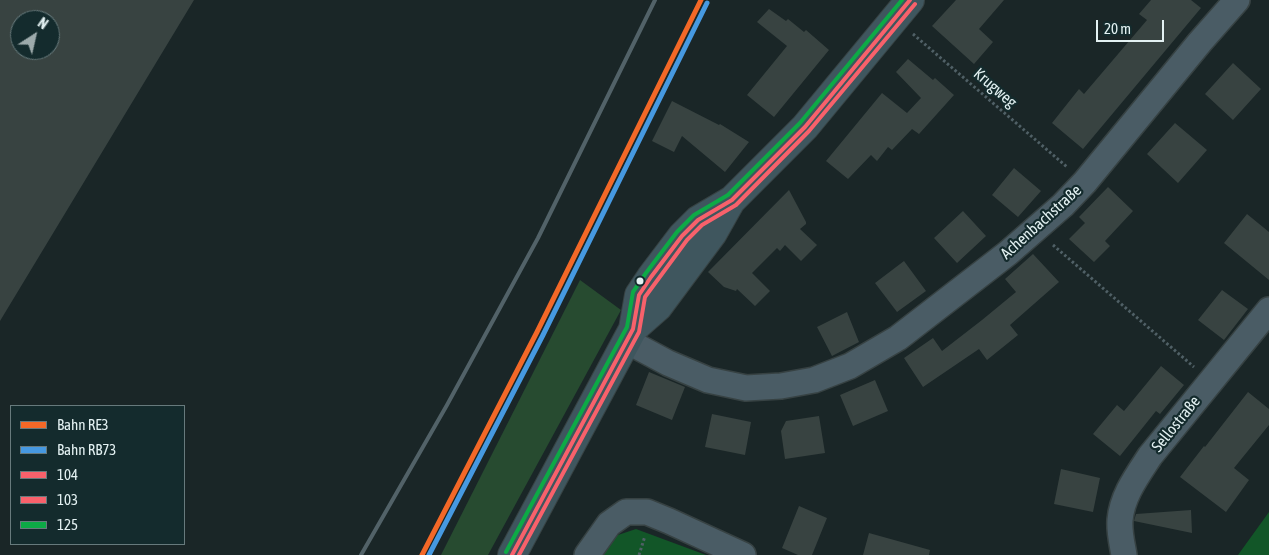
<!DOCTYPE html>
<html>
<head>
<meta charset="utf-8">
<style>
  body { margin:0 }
  #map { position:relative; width:1269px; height:555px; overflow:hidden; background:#1a2627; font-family:"Asap Condensed",sans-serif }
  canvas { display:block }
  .legend { position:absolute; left:10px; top:405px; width:175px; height:140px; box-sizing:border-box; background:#142b2d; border:1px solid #677a7c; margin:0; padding:6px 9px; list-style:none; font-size:15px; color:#e3f1f2 }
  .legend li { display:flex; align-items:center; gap:10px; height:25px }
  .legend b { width:25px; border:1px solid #677a7c }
  .north { position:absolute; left:10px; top:10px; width:50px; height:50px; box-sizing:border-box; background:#142b2d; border:1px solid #677a7c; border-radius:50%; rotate:35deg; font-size:14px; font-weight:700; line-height:20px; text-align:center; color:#e3f1f2 }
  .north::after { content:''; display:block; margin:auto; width:18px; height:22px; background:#9daaab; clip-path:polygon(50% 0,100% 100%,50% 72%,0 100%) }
  .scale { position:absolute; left:1096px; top:20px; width:68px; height:22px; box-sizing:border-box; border:2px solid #e3f1f2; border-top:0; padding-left:6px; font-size:15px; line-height:18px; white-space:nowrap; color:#e3f1f2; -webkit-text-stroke:4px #142b2d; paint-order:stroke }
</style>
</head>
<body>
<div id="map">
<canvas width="1269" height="555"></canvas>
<ul class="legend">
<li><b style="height:6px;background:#f36827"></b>Bahn RE3</li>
<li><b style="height:6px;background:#4699e1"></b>Bahn RB73</li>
<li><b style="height:6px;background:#f8616b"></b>104</li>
<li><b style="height:6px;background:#f8616b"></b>103</li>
<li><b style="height:6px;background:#0daa46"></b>125</li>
</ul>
<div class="north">N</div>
<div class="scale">20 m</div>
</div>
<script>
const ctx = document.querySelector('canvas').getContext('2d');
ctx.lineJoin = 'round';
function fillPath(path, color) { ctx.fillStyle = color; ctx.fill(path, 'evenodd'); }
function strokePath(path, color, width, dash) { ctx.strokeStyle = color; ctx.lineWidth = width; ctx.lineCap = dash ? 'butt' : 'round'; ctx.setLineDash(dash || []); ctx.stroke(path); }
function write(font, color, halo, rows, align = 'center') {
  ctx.font = font + ' "Asap Condensed",sans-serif'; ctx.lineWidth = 4.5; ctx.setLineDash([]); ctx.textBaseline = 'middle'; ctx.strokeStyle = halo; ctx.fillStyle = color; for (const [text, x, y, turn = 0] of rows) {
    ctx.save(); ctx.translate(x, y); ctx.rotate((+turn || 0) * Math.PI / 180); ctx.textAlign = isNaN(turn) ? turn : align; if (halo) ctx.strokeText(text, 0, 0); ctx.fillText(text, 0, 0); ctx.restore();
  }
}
fillPath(new Path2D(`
  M580,280L621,310L488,555H441Z`), '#274b30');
fillPath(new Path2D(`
  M1269,512V555H1238Z
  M636,529L706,555H600L612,537Z`), '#125628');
fillPath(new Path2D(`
  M0,0H194L0,321ZM20,20H50V50H20Z
  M956,0H1004L979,29L993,42L974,64L932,26Z
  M1151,0H1191L1201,8L1083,149L1052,123L1079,89L1084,94L1147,20L1139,14Z
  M769,9L786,21L788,19L804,32L806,30L829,50L774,117L747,95L787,46L757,22Z
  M908,59L933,80L935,78L954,95L919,134L912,129L892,150L888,147L877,161L871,155L848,179L826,161L882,93L907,113L921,98L896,72Z
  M1233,63L1261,89L1233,120L1205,94Z
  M672,101L719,125L720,124L749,142L725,172L682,136L674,152L652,141Z
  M1175,123L1207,150L1178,183L1147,154Z
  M1014,168L1041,191L1018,217L992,195Z
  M1108,187L1133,211L1105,241L1110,246L1094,262L1069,239L1085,223L1079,217Z
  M789,190L806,222V224L800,229L817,245L801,261L785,245L780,251L777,248L752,273L770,291L755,306L737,289L736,291L724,287L708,272Z
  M963,211L986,236L957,263L934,238Z
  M1247,214L1269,232V280L1224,243Z
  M1033,254L1059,282L1010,325L1018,335L987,360L979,349L923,387L904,358L933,338L942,351L982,320L1016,292L1005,279Z
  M904,261L926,291L897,312L875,283Z
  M1222,290L1248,309L1224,340L1198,320Z
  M847,312L859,342L832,356L817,327Z
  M1161,366L1184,385L1160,414L1156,411L1120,456L1093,434L1117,405L1124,411Z
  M649,372L685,387L672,420L636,405Z
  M875,380L888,411L853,426L840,395Z
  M1248,392L1269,409V425L1234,468L1249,480L1226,512L1180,477L1204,446L1205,447Z
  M712,414L751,422L745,455L705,447Z
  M819,416L825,453L785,459L781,431L786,421Z
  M1061,469L1100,478L1093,512L1054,504Z
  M799,506L827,518L812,555H798L782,548Z
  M1191,510L1192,533L1134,521L1136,514Z
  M869,533L930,550L929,555H863Z`), '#384341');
const minor = new Path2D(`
  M627,341L668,363L708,380L746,388L781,386L814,380L850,366L898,338L1008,253L1063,205L1085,182L1200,42L1237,0
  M587,555L609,524L626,512H647L669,521L743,555
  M1124,555C1122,543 1119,532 1120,520C1122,496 1137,476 1150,456L1269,310`);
const secondary = new Path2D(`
  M633,329L639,295L651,277L682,236L698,220L732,200L805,127L910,0
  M512,555L633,329L658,307L713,233L731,201`);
strokePath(minor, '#374243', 28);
strokePath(secondary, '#374243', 30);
strokePath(new Path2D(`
  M913,34L1067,167
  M1053,245L1194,367
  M639,555L645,536`), '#506066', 3, [2.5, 2.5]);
strokePath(minor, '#4a5c65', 25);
strokePath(secondary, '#3f565e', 28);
strokePath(new Path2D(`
  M361,555L447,405L538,238L655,0`), '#526268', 4);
strokePath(new Path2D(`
  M512,555L633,329L639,295L651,277L682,236L698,220L732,200L805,127L910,0`), '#f8616b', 4);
strokePath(new Path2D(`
  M519,555L639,332L645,297L687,240L702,225L736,205L809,131L915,4`), '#f8616b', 4);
strokePath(new Path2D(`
  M506,552L627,327L633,292L646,273L677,232L694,215L728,195L800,123L902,0`), '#0daa46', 4);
strokePath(new Path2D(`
  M422,555L537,332L701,0`), '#f36827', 5);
strokePath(new Path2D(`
  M429,555L543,335L707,3`), '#4699e1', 5);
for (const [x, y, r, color] of [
  [640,281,4.5,"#e3f1f2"]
]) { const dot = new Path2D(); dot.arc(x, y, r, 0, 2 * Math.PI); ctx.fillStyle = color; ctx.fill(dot); strokePath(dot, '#142b2d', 2); }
write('16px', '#e3f1f2', '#142b2d', [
  ["Krugweg",995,88,41],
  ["Achenbachstraße",1041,222,-42],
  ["Sellostraße",1176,424,-51]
]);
</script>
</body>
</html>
